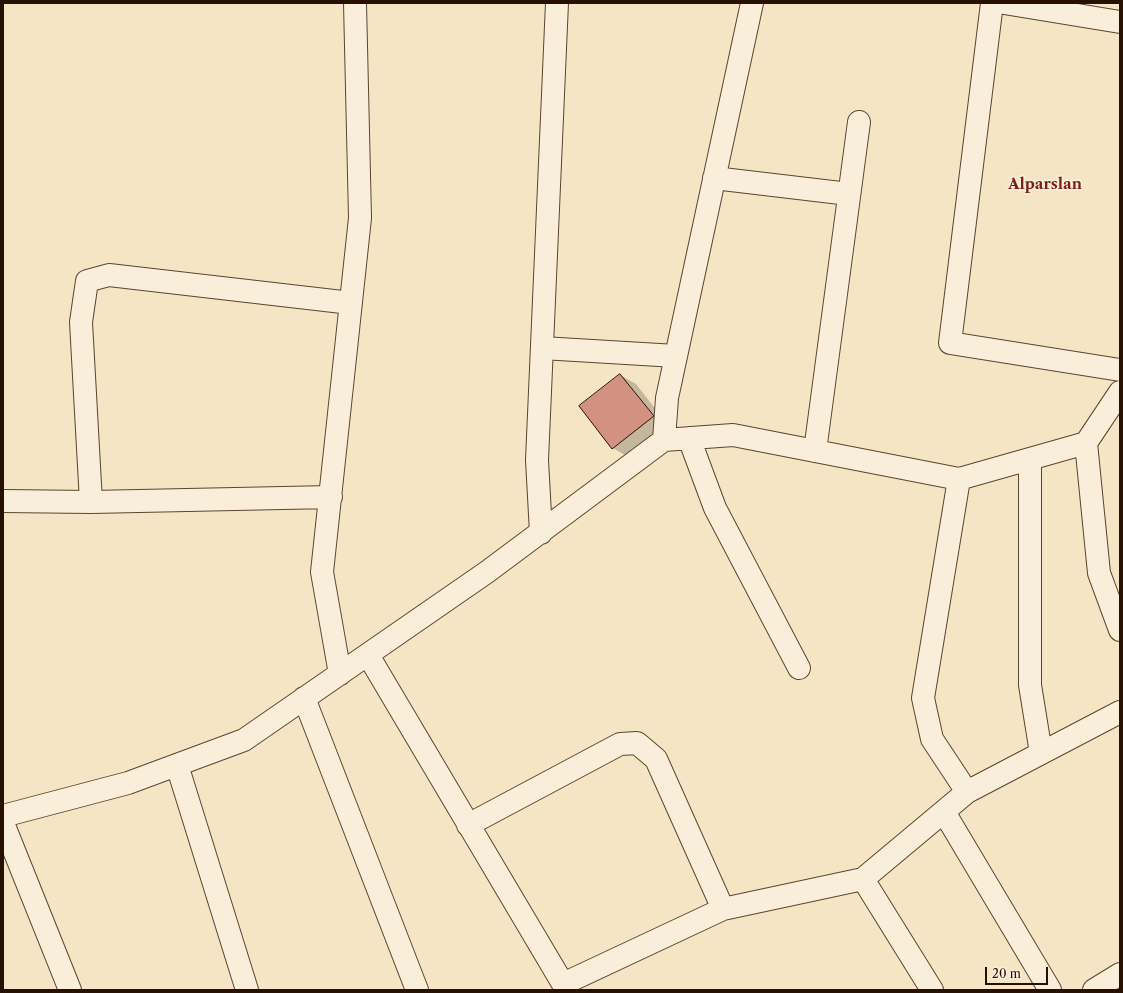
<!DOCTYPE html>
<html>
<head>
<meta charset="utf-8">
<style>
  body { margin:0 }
  #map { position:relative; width:1123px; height:993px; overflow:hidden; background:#f6e5c5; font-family:"Libre Caslon Text",serif }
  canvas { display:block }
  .frame { position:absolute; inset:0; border:4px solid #271000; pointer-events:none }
  .scale { position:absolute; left:985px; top:967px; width:63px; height:18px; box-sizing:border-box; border:2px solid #271000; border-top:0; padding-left:5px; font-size:12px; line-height:14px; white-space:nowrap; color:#271000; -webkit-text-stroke:3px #f9eed9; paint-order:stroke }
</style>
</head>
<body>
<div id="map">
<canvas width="1123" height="993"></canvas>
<div class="frame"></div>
<div class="scale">20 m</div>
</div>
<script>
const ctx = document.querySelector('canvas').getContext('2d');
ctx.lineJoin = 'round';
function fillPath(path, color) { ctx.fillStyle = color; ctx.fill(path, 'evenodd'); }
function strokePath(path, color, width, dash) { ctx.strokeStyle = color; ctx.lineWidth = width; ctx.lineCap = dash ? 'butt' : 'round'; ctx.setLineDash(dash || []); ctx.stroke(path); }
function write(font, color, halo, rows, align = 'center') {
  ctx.font = font + ' "Libre Caslon Text",serif'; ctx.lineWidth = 3.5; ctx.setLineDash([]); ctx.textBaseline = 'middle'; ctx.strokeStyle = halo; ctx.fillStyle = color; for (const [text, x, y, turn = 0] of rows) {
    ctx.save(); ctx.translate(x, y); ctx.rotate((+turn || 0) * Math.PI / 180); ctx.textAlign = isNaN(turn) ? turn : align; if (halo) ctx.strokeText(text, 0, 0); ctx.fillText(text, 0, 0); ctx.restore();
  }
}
fillPath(new Path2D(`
  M620,375L636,384L668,425L628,457L613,448Z`), '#0003');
const building = new Path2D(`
  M620,374L654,416L612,449L579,406Z`);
fillPath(building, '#d39182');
strokePath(building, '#271000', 1);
const minor = new Path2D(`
  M992,3L950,343L1120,370
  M1004,3L1120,22
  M714,178L849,194
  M542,348L676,356
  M689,438L715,508L799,668
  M664,440L667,398L752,3
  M1086,443L1099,573L1120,630
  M815,451L859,122
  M1030,459V685L1041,753
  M959,479L923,698L932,739L967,792
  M3,501L91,502L331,497
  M91,502L81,322L87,281L109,275L351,303
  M541,533L537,460L557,3
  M368,655L563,984L723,909L863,879L967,792L1120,712
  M340,674L322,572L360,218L355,3
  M304,698L417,990
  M177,765L247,990
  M944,812L1050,990
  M3,816L128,783L244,740L487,572L664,440L733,435L959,479L1086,443L1120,392
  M3,823L70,990
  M468,825L620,744L637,743L656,759L723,909
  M863,879L932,990
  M1094,990L1120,974`);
strokePath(minor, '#5b4531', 24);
strokePath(minor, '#f9eed9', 22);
write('bold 15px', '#7a1f14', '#f9eed9', [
  ["Alparslan",1045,185]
]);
</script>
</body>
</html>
